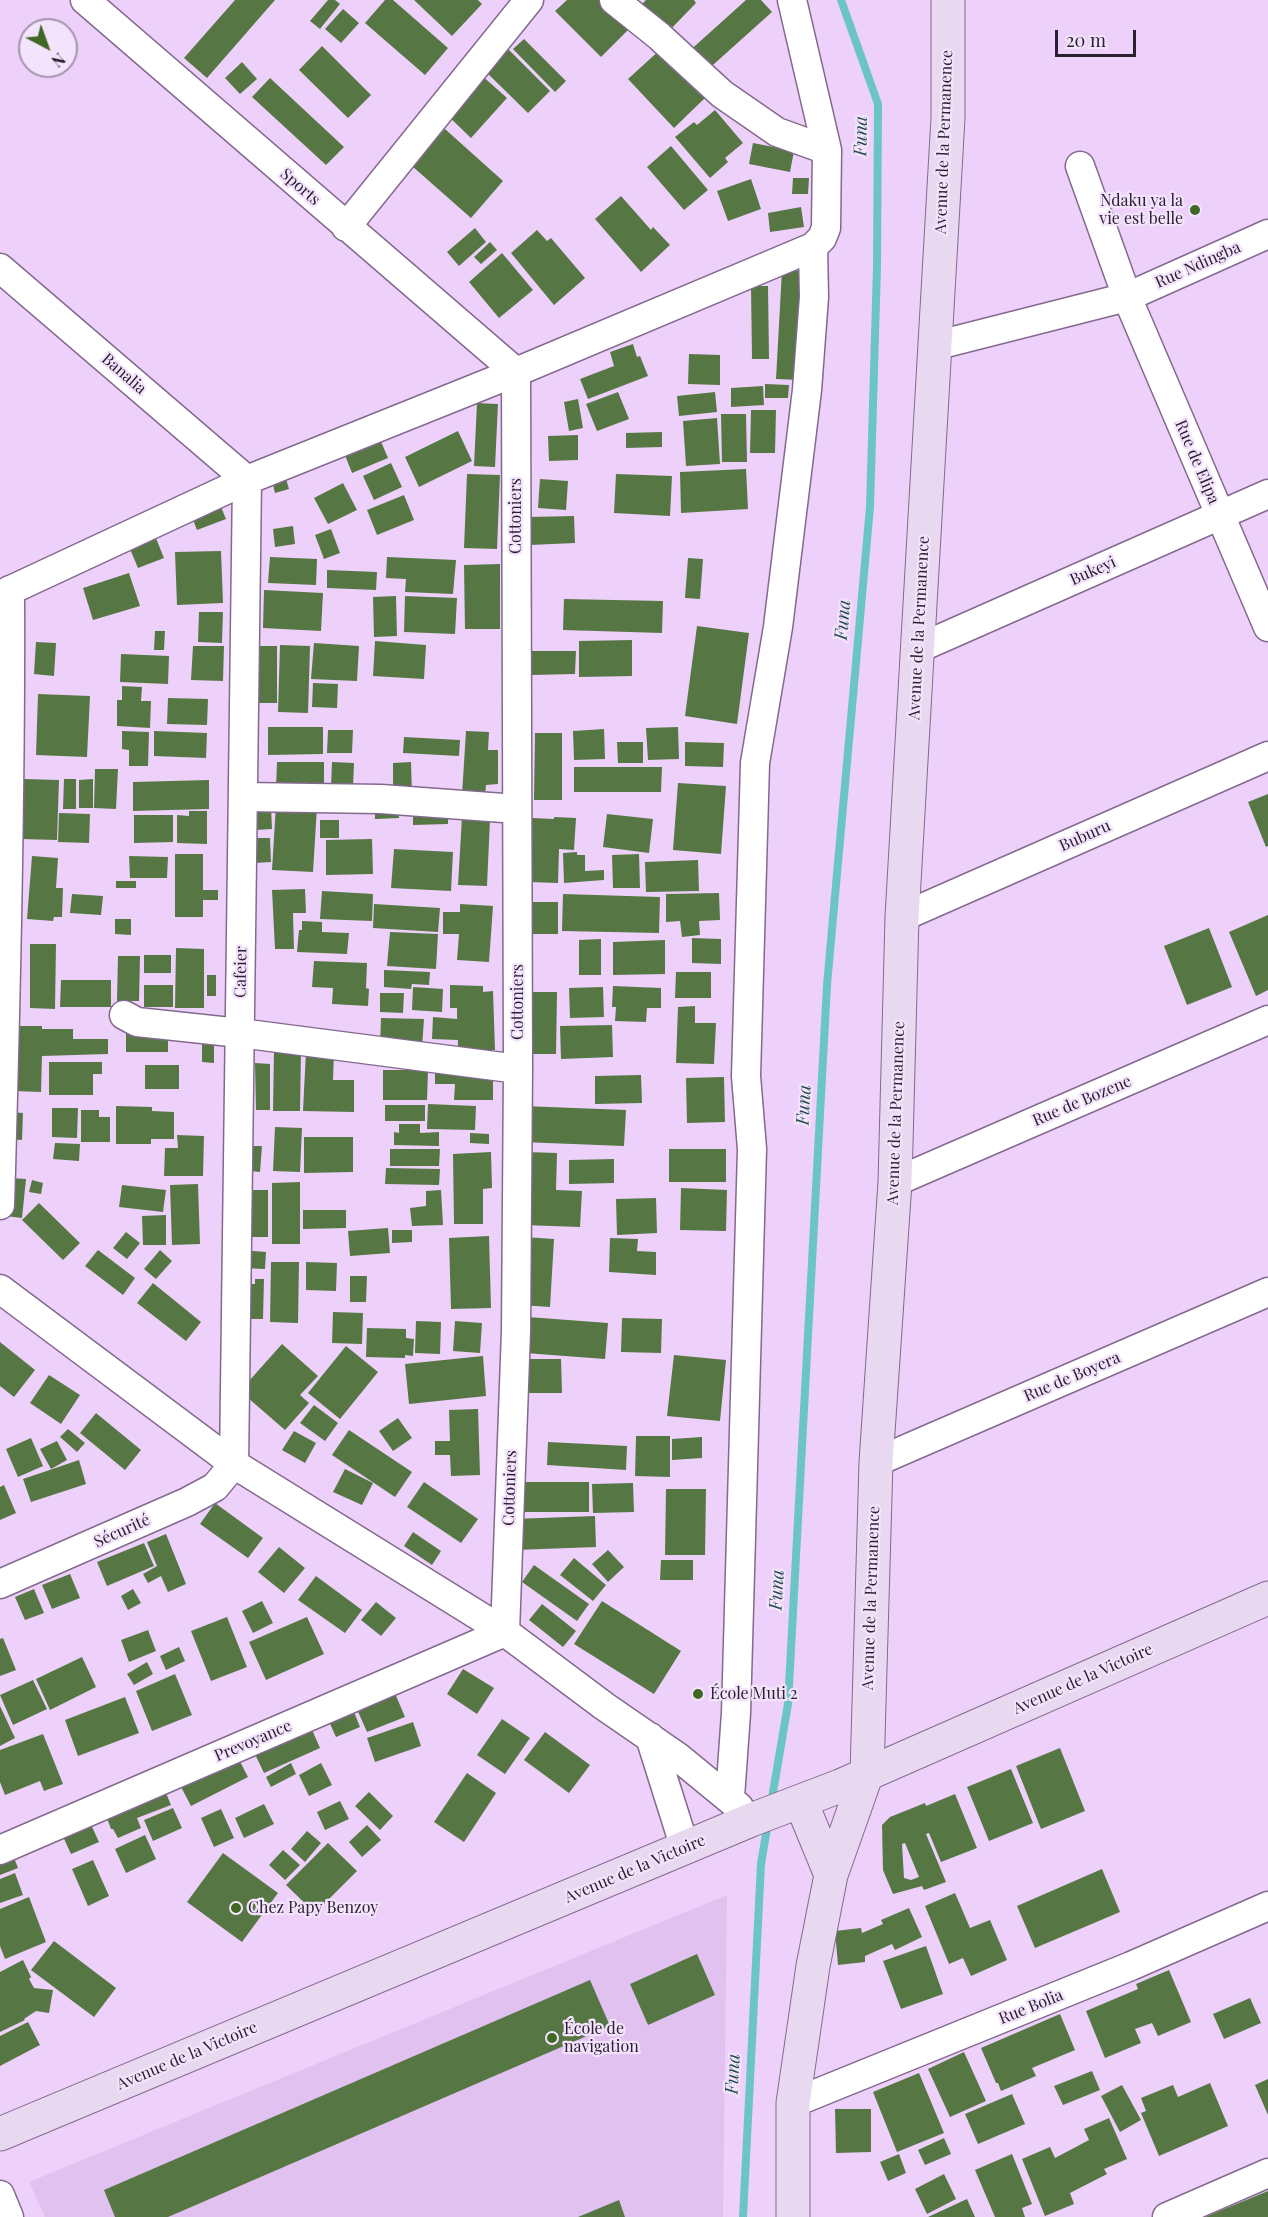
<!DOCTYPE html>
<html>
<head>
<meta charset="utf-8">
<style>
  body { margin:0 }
  #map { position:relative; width:1268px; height:2217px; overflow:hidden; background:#eed1fa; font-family:"Playfair Display",serif }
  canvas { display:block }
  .north { position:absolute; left:18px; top:18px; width:60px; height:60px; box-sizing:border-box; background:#f4e3fc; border:2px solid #a395aa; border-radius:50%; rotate:139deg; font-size:16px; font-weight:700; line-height:24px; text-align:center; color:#2a202f }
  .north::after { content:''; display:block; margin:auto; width:21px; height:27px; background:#3e6824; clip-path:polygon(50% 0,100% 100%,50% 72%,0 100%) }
  .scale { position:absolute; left:1055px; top:30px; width:81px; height:27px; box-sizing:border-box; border:3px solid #2a202f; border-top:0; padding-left:8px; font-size:18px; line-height:21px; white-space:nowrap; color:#2a202f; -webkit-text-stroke:4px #f4e3fc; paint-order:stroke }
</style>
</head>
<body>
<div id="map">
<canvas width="1268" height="2217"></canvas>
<div class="north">N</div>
<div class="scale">20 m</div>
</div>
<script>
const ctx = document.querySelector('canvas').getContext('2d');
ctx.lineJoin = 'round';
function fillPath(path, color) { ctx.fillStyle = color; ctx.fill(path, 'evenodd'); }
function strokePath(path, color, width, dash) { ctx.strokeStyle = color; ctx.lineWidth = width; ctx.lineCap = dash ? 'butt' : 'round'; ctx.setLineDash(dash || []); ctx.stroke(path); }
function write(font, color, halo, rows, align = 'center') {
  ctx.font = font + ' "Playfair Display",serif'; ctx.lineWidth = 4.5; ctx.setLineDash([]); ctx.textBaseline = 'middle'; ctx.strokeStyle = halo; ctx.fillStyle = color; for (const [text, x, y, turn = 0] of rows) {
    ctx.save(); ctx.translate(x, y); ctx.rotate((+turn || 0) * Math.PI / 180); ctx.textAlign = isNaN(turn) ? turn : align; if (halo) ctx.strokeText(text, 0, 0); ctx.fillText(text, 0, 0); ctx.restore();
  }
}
fillPath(new Path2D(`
  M727,1895L723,2217H45L29,2182Z`), '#e1c1ef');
strokePath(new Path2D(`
  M771,1804L788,1704L827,985L870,507L877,267L878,104L841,0
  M743,2217L761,1864L768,1822`), '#6cc5c5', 8);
fillPath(new Path2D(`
  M235,0H275L207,78L184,58Z
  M328,0H335L340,4L320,29L310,21Z
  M385,0H393L448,48L425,75L365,23Z
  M414,0H478L482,4L452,36Z
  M567,0H600L629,29L601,57L555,11Z
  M646,0H694L696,3L666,34L639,7Z
  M746,0H761L772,12L704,73L686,54Z
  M343,9L359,23L341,43L325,29Z
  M524,39L566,81L555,92L513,49Z
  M504,45L550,91L528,113L481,67Z
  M322,46L371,95L348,118L299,70Z
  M662,48L707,96L674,128L628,79Z
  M242,62L257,79L240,94L225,78Z
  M479,73L507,98L471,138L443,111Z
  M270,78L344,147L326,165L252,97Z
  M715,110L743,143L725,158L728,162L710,178L675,137L694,122L697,125Z
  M445,129L503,181L471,218L412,166Z
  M753,143L794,151L790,172L749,164Z
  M671,146L708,190L684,210L647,167Z
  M793,178H809L808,194H792Z
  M751,179L761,209L728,221L717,191Z
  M621,196L651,230L653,227L670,245L641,272L595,219Z
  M801,207L804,227L770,232L768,213Z
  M475,228L486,242L459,266L447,252Z
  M537,230L547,241L551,238L585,278L554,305L511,253Z
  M490,242L497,250L481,264L474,257Z
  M502,253L533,290L499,318L469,282Z
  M782,270L806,271L800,380L776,379Z
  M751,286H768L769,359H752Z
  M633,344L637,357L640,356L648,376L588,399L580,379L614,366L610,352Z
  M689,354L720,355V385L688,384Z
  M765,384L789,385L788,398H765Z
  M763,386L764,405L731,407V388Z
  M618,392L629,419L597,431L586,404Z
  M715,392L717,412L679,416L677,396Z
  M578,399L583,428L569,431L564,402Z
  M477,403L498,404L495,467L474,466Z
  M751,410H776L775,453H750Z
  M721,414H746L747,462H722Z
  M717,418L720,464L686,466L683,421Z
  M376,430L388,458L352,473L341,445Z
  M458,431L472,461L419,487L405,457Z
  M662,432V447L626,448V433Z
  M578,435V460L549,461L548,436Z
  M391,463L402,487L374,500L363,476Z
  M283,469L289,489L275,493L270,473Z
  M746,469L748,509L681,513L680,472Z
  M467,474L500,475L497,549L464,548Z
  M616,474L672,476L670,516L614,513Z
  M540,479L568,481L566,510L538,508Z
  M343,483L357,510L328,524L314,498Z
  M404,495L414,520L377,535L367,510Z
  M218,500L226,519L197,530L190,512Z
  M574,516L575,543L530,545L529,517Z
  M293,526L295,544L275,547L273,529Z
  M331,529L340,553L324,559L315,535Z
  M153,531L164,558L138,568L127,542Z
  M221,551L223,603L177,605L175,552Z
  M270,557L317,559L316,585L268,583Z
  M387,557L456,560L453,594L405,592L406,579L386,578Z
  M688,558L703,559L700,599L685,598Z
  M500,564V629H465L464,565Z
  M327,570L377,572L376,590L327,588Z
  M129,573L140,606L93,620L83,588Z
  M264,590L323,593L321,631L263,628Z
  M396,596L397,636L374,637L373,597Z
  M405,596L457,598L455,634L404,632Z
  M564,599L663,601L662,633L563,630Z
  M199,612H223L222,643L198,642Z
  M697,626L749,633L737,724L685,716Z
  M155,631H165L164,650H154Z
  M632,640V676L579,677V641Z
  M375,641L426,645L424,679L373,676Z
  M36,642L56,643L54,676L34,674Z
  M314,643L359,646L357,681L311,679Z
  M280,645L310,646L308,713L278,712Z
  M193,646H224L223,681L191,680Z
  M256,646H277V703H256Z
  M530,651H576L575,674L531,675Z
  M121,654L169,656L168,684L120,682Z
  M313,683L338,684L337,708L312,707Z
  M122,686L142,687L141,701H151L150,728L117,726V700H122Z
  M38,694L90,696L87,757L36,755Z
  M168,698L208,699L207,725L167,724Z
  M268,727H323V754L268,755Z
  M678,727L679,759L648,760L646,728Z
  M604,729L605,759L574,760L573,731Z
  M328,730H353L352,753H327Z
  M122,731L149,732L148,766H129V750L122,749Z
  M154,731L207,733L206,758L154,756Z
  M466,731L489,732L488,750H498V784L486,785L485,796L462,795Z
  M535,733H562V800H534Z
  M404,737L460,740L459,756L403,753Z
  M617,742H643V763H618Z
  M685,742L724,743L723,767L685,766Z
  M277,762H324V787L276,788Z
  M332,762L354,763L353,787L331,786Z
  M411,762L412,796L393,797V763Z
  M574,767H662L661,792H574Z
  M95,769H118L116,809L94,808Z
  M24,779L59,780L57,840L21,839Z
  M64,779H76V809H63Z
  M93,779V808H79V780Z
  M209,780V809L133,811V782Z
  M678,783L726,786L721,854L673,850Z
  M1268,794V846L1266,847L1248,802Z
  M398,801L399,818L375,819V802Z
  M276,805L317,807L313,872L272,870Z
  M256,808H271L272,829L256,830Z
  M448,808V824L413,825V809Z
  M189,811H207V844L177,843V815L189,816Z
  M59,813L90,814L89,843L58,842Z
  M607,814L653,819L649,853L603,847Z
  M134,815H173V842L134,843Z
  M462,817L490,819L487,886L458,885Z
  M554,817L576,818L574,850L559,849L558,883L529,882L532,818L554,819Z
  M320,820H339V838H320Z
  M255,838H270L271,862L255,863Z
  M372,839L373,874L326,875V840Z
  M394,849L453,852L451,891L391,888Z
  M577,852V855H585V871L604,870V880L564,883L563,853Z
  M175,854H203V890H218V900H203V917H175Z
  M639,854L640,888H613L612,855Z
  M32,856L58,858L56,888H63L62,917H54L53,921L27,919Z
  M129,856L168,857L167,878H130Z
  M698,860L699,891L646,892L645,862Z
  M116,881H136V888H116Z
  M305,889L306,913H293L294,949H275L272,890Z
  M322,891L373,894L372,921L320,919Z
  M719,893L720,920L699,921L700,935L682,937L680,921L666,922V894Z
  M72,894L103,896L101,915L70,913Z
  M563,894L660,897L659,933L562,931Z
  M519,902H558V934H519Z
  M374,904L440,908L438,932L373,928Z
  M460,904L493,906L489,962L457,960L459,934H443V912H460Z
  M1268,915V990L1256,996L1229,932Z
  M115,919H131V935L115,934Z
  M302,921L322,922V932L349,933L347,954L297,952L299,930H302Z
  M1209,928L1232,987L1187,1005L1164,946Z
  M390,932L438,934L436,969L387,966Z
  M692,938L721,939V964L692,963Z
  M601,939V975H579V940Z
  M665,940V974L613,975V942Z
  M30,944H56L55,1009L30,1008Z
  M176,948L204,949V1008H175Z
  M144,955H171V973H144Z
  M118,956H140L139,1001H117Z
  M314,961L367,963L366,988L369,989L368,1006L332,1004L333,988L312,987Z
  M384,970L430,972L429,985L412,984L411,989L384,987Z
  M676,972H711V998H675Z
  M207,975H216V996H207Z
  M61,980H111V1007H60Z
  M144,985H173V1007H144Z
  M450,985L483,986V992L493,991L495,1050L458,1051V1040L432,1039L433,1017L457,1019V1008H450Z
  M613,986L661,988V1008H647L646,1022L615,1021L616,1007H612Z
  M413,987L443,989L442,1012L412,1010Z
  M603,987L604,1017L570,1018L569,988Z
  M524,992H557L556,1054H524Z
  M380,993H404L403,1013L380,1012Z
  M695,1006V1023H716L714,1064L676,1063L678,1007Z
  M381,1018L424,1019L422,1048L380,1046Z
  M612,1025L613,1057L561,1059L560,1026Z
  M14,1026H42V1029H73V1039H108V1054L42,1056L41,1092L13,1091Z
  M126,1031H168V1052H126Z
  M202,1034L214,1035V1063L202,1062Z
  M274,1050L301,1051L300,1111H273Z
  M306,1051L334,1052L333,1080H354V1112L303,1111Z
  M49,1062H102V1074H93V1095H49Z
  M255,1063L270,1064V1110H256Z
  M145,1065H179V1089H145Z
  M435,1069L493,1071V1100H454L455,1084H435Z
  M383,1070H428L427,1100H383Z
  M641,1075L642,1103L595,1104V1076Z
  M724,1077L725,1122L687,1123L686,1078Z
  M428,1104L476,1106L475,1130L427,1129Z
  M385,1105H425V1121H385Z
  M116,1106L152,1107V1111L174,1112V1139H151V1144H116Z
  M523,1106L626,1110L624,1146L521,1142Z
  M52,1108H78L77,1138L52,1137Z
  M81,1110H99V1117H110V1142H81Z
  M10,1112L23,1113L22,1140L9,1139Z
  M399,1124H420V1133L439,1132V1146L394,1145V1132L399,1133Z
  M275,1127L302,1128L300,1172L273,1171Z
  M470,1133L489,1134V1144L470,1143Z
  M177,1135L204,1136L203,1176H164L165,1148H178Z
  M304,1137H353V1172L304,1173Z
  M55,1143L80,1144L79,1161L53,1159Z
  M252,1146H262L260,1172L250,1171Z
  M390,1149H440L439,1166H390Z
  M669,1149H726V1182H669Z
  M491,1152L492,1188L483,1189V1224H454L453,1154Z
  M526,1152L557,1153L556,1190L582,1191L580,1227L523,1225Z
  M614,1159V1183L569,1184V1160Z
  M386,1168L440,1169L439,1185L385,1184Z
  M10,1178L26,1179L22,1218L6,1216Z
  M32,1180L43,1183L41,1194L29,1192Z
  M300,1182V1244H272V1183Z
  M198,1184L200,1244L172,1245L170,1185Z
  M122,1185L166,1190L163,1212L119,1207Z
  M681,1188L727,1190L726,1231L680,1230Z
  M251,1190H268V1237H251Z
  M441,1190L443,1225L412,1226L410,1208L426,1206V1191Z
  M656,1198L657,1233L617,1235L616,1199Z
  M39,1203L80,1243L63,1260L22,1220Z
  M303,1210H346V1228L303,1229Z
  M166,1215V1245H143L142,1216Z
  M388,1228L390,1253L350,1256L348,1231Z
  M392,1230H412V1242L392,1243Z
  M126,1232L140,1243L127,1259L113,1248Z
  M489,1236L491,1308L451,1309L449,1238Z
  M524,1237L554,1239L550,1307L520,1305Z
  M610,1238L638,1239L637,1251L656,1252V1275L609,1272Z
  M98,1250L135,1278L123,1295L85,1266Z
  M160,1250L172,1261L156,1279L144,1269Z
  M241,1250L266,1252L265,1269L240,1268Z
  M271,1262H299L298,1323L270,1322Z
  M306,1262L337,1263L336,1291L306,1290Z
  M350,1276H367L366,1302H350Z
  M255,1279H264L263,1319H248V1284H255Z
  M153,1283L201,1322L186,1341L137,1303Z
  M333,1312L363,1313L362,1344L332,1343Z
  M528,1317L608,1323L605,1359L525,1353Z
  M622,1318L662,1319L661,1353L621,1352Z
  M416,1321L441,1322L440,1354L415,1353Z
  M455,1321L482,1323L480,1353L453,1351Z
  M367,1328L406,1329V1338L414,1339L413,1356L405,1355V1358L366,1357Z
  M0,1342L35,1370L14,1397L0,1386Z
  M282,1344L318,1376L300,1395L309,1403L285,1430L240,1391Z
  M346,1346L378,1372L340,1419L308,1393Z
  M674,1355L726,1360L720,1421L667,1416Z
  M483,1356L486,1396L409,1404L405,1364Z
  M518,1359H561L562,1393H518Z
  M49,1375L80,1395L61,1424L30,1403Z
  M314,1405L338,1423L325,1441L300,1423Z
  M478,1409L480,1475L451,1476L450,1455H435V1441H450L449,1410Z
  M96,1413L141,1450L125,1470L80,1433Z
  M398,1418L412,1438L393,1451L379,1431Z
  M68,1429L85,1443L77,1452L60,1437Z
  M349,1430L412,1472L395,1497L332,1455Z
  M294,1431L316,1443L305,1463L282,1450Z
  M636,1436H670V1477L635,1476Z
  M702,1437V1458L672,1460V1439Z
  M31,1438L43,1466L18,1477L6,1449Z
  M57,1441L67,1460L51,1469L40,1449Z
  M548,1442L627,1446L626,1470L547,1465Z
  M79,1460L86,1484L31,1502L23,1479Z
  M345,1469L373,1483L362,1505L333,1492Z
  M424,1482L478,1519L461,1543L407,1507Z
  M514,1482H589V1512H514Z
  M633,1483L634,1512L593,1513L592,1484Z
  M4,1485L16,1513L0,1520V1487Z
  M666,1489H706L705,1555H665Z
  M215,1503L263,1538L248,1558L200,1524Z
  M595,1516L596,1547L515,1550L514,1519Z
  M413,1532L441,1551L432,1565L404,1546Z
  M166,1534L186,1584L168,1592L161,1576L148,1583L143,1574L157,1566L147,1542Z
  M144,1543L154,1566L107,1586L97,1562Z
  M279,1547L305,1568L284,1593L258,1572Z
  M608,1550L624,1567L608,1582L592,1564Z
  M574,1558L606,1585L593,1601L560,1575Z
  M661,1560H693V1580H660Z
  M534,1565L589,1604L577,1621L522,1582Z
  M70,1574L80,1598L52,1609L42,1585Z
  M316,1576L362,1610L345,1633L298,1600Z
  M34,1589L44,1613L25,1620L15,1597Z
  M133,1589L141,1603L128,1610L121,1596Z
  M262,1601L273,1623L253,1633L242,1611Z
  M602,1601L681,1651L654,1694L574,1644Z
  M376,1602L396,1618L381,1636L361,1620Z
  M542,1604L576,1631L563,1647L529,1620Z
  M227,1617L247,1667L211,1681L191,1631Z
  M307,1617L324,1654L266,1680L249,1642Z
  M148,1630L156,1651L129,1662L121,1640Z
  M3,1638L16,1670L0,1676V1639Z
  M179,1647L185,1661L166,1670L160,1656Z
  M82,1657L96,1687L50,1710L36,1679Z
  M147,1662L153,1674L134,1685L127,1674Z
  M463,1669L494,1688L477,1714L447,1694Z
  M175,1674L192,1715L152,1731L136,1691Z
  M33,1680L47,1709L13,1725L0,1695Z
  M394,1691L405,1717L367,1732L356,1707Z
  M125,1697L139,1733L78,1756L65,1720Z
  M0,1706L15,1738L0,1746Z
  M352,1707L360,1727L336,1737L327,1717Z
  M502,1719L530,1738L505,1774L477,1755Z
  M413,1722L421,1746L375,1762L367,1738Z
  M309,1723L320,1748L264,1773L252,1748Z
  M545,1732L590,1765L569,1793L524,1760Z
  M43,1734L63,1784L44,1791L40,1781L5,1795L0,1782V1750Z
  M1060,1748L1085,1811L1041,1829L1016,1766Z
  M236,1754L248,1777L191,1806L179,1783Z
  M291,1763L296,1774L271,1787L266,1777Z
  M321,1763L332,1785L309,1796L299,1775Z
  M1011,1769L1033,1823L989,1841L967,1787Z
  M467,1773L496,1793L464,1842L434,1822Z
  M163,1786L171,1805L137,1818L141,1828L118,1838L113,1829H111L104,1810Z
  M369,1792L393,1816L380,1830L355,1806Z
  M955,1794L977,1848L941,1862L929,1833L926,1834L946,1882L924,1890L922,1886L893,1894L883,1870L882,1825L890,1817L925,1803L926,1806ZM905,1843L919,1877L911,1880L904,1878L902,1844Z
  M340,1801L349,1819L325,1830L317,1812Z
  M264,1804L274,1824L244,1838L235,1818Z
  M173,1808L182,1828L153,1841L144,1820Z
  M221,1809L234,1838L214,1847L201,1818Z
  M88,1818L99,1842L71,1854L60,1830Z
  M367,1825L381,1840L362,1857L349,1842Z
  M307,1831L321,1843L305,1862L291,1849Z
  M145,1835L156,1859L126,1873L115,1849Z
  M8,1842L18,1868L0,1875V1846Z
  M328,1843L357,1871L315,1913L286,1885Z
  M283,1850L300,1865L285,1880L269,1865Z
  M223,1853L278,1893L242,1942L187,1902Z
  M93,1860L109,1896L88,1906L72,1869Z
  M1102,1869L1120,1912L1035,1948L1017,1906Z
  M15,1873L23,1895L0,1903V1879Z
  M955,1893L970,1928L990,1920L1007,1960L971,1976L963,1958L949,1964L925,1906Z
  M29,1897L46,1942L5,1959L0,1946V1909Z
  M909,1908L922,1937L895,1950L892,1944L865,1956V1962L838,1965L835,1931L861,1928L862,1933L883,1924L881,1920Z
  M54,1941L116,1988L94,2017L31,1970Z
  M926,1946L943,1994L901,2009L883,1961Z
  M697,1954L715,1995L648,2025L630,1984Z
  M23,1960L31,1977L29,1979L34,1988L53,1990L49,2013L36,2011L24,2019L25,2020L0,2032V1972Z
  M1169,1970L1191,2022L1158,2036L1152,2023L1135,2029L1141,2043L1105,2058L1086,2011L1138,1989L1136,1984Z
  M590,1980L610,2026L168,2217H115L104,2190Z
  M1250,1998L1261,2023L1224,2039L1213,2014Z
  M1060,2014L1075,2050L1032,2068L1036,2076L1001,2091L998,2083H996L981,2048Z
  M28,2022L40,2045L0,2066V2036Z
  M964,2052L986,2101L950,2117L928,2069Z
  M1092,2071L1100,2090L1063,2105L1054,2086Z
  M919,2073L944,2133L897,2152L873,2092Z
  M1268,2079V2115L1255,2085Z
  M1210,2083L1228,2126L1159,2156L1141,2113L1146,2111L1141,2098L1173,2085L1178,2097Z
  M1122,2085L1141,2120L1120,2132L1101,2096Z
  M1012,2094L1025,2124L978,2144L965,2114Z
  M835,2109H871V2152L836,2153Z
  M1109,2118L1127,2159L1104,2169L1107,2174L1070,2193L1074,2204L1045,2216L1022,2159L1050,2147L1055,2158L1089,2140L1084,2129Z
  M944,2138L951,2154L925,2165L918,2150Z
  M899,2154L906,2173L888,2181L880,2162Z
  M1012,2154L1032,2204L1022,2208L1025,2217H995L975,2170Z
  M944,2174L956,2199L927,2214L915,2189Z
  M1268,2191V2217H1205Z
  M967,2199L975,2217H928Z
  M619,2200L625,2217H578Z`), '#567744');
const street = new Path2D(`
  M614,0L659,36L722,94L777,132L827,150
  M1080,166L1127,297L1268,627
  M346,227L529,0
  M0,268L247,480L234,1464L215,1487L187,1502L0,1584
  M934,346L1127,297L1268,234
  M0,595L247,480L516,372L813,247L822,238L826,228L827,150L792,0
  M917,649L1268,494
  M243,797L381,799L517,809
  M902,917L1268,756
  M124,1015L137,1022L240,1033L518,1069
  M895,1182L1268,1020
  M0,1205C6,1000 11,795 10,590
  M0,1289L234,1464L505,1632L604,1706L678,1757L739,1807
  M876,1462L1268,1292
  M650,1737L685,1848
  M730,1797L736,1713L752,1149L746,1076L755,763L778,627L807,390L814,297L813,247
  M0,1850L505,1632L516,1331L518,1069L516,372L85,0
  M793,2103L1131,1966L1268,1906
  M0,2195L9,2217
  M1167,2217L1268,2173`);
const secondary = new Path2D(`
  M801,1802L831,1875
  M0,2134L751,1820L840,1786L1268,1598
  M793,2217V2103L813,1966L831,1875L867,1773L876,1462L895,1182L902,917L948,118V0`);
strokePath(street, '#83698e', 31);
strokePath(secondary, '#83698e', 35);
strokePath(street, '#fff', 28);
strokePath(secondary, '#e9d9f0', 33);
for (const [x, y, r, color] of [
  [1195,210,6,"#3e6824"],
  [698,1694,6,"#3e6824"],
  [236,1908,6,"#3e6824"],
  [552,2038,6,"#3e6824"]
]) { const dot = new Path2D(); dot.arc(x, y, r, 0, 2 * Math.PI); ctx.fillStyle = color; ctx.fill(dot); strokePath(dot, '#f4e3fc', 2); }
write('16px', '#2a202f', '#f4e3fc', [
  ["Avenue de la Permanence",944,142,-88],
  ["Sports",300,187,41],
  ["Rue Ndingba",1198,265,-24],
  ["Banalia",124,374,41],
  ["Rue de Elipa",1197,462,67],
  ["Cottoniers",516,516,-90],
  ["Bukeyi",1093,571,-24],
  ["Avenue de la Permanence",919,628,-87],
  ["Buburu",1085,836,-24],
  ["Cafeier",241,972,-89],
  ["Cottoniers",518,1002,-90],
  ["Rue de Bozene",1082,1101,-23],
  ["Avenue de la Permanence",896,1113,-88],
  ["Rue de Boyera",1072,1377,-23],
  ["Cottoniers",510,1488,-88],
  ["Sécurité",122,1531,-24],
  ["Avenue de la Permanence",871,1598,-88],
  ["Avenue de la Victoire",1083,1679,-24],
  ["Prevoyance",253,1741,-23],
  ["Avenue de la Victoire",635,1869,-23],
  ["Rue Bolia",1031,2007,-22],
  ["Avenue de la Victoire",187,2056,-23]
]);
write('16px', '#2a202f', '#f4e3fc', [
  ["Ndaku ya la",1183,201,"right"],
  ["vie est belle",1183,219,"right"],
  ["École Muti 2",710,1694],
  ["Chez Papy Benzoy",248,1908],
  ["École de",564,2029],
  ["navigation",564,2047]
], 'left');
write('italic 18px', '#224c4c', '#f4e3fc', [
  ["Funa",861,136,-89],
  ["Funa",843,620,-85],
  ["Funa",804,1105,-87],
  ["Funa",777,1590,-87],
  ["Funa",733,2074,-87]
]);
</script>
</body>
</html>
